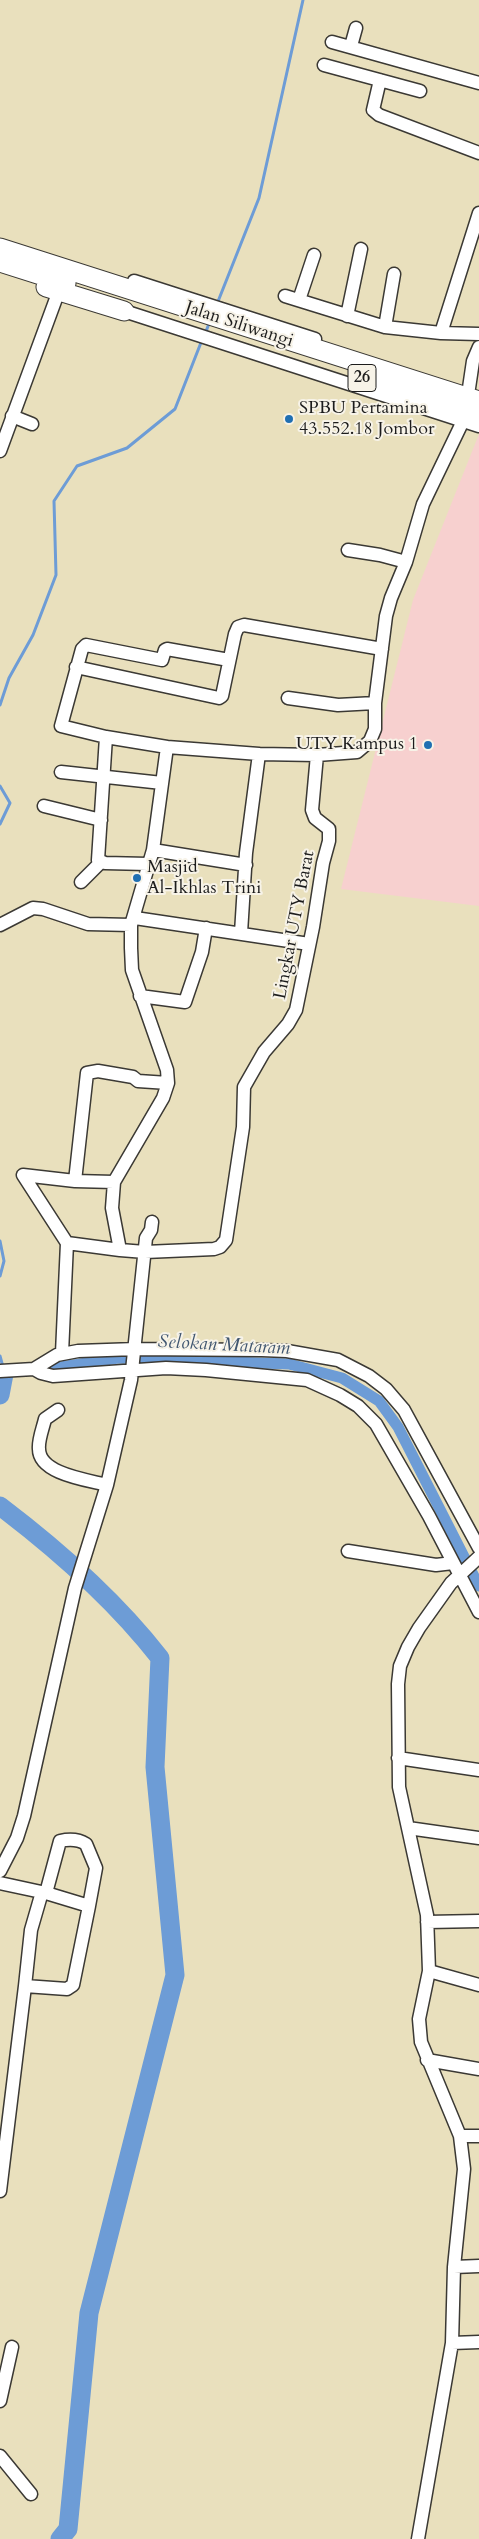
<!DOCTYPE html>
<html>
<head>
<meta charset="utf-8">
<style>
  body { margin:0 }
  canvas { display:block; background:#e9e0bd }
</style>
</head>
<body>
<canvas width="479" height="2539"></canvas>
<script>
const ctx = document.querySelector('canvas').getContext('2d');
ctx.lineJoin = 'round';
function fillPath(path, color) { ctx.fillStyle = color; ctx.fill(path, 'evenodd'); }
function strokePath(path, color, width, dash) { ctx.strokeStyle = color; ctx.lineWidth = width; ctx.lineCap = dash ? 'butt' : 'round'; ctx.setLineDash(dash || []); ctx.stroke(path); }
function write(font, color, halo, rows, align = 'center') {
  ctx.font = font + ' Cardo,serif'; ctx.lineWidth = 4; ctx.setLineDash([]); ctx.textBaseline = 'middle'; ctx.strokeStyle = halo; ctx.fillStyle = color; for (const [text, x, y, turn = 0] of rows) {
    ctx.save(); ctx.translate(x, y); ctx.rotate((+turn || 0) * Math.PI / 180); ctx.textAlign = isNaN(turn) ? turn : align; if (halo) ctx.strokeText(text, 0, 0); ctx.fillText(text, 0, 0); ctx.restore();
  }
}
fillPath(new Path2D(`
  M479,434V906L341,889L413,600Z`), '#f7d0cf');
strokePath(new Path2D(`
  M217,304L259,198L303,0
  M205,334L210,321
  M0,705L9,678L33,635L56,575L54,501L77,466L127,448L175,409L202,340
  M0,786L10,803L0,824
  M0,1241L4,1261L0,1276
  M0,1356L3,1367`), '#6d9cd6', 3);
strokePath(new Path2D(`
  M36,1371L118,1358L289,1364L342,1378L379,1401L398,1427L479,1586`), '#6d9cd6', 11);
strokePath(new Path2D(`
  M0,1395L4,1374
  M0,1506C58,1550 115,1600 160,1658L155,1767L175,1975L89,2313L68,2529L60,2539`), '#6d9cd6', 19);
const minor = new Path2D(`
  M332,42L479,83
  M351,46L356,28
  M324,65L420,91
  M380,80L373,110L379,115L479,153
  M134,281L315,339
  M285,296L385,327L441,333L479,334
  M299,300L314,255
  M124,311L479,426
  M347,316L361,249
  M385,327L394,274
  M441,333L479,213
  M469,388L473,361L479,347
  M12,416L32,424
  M0,451L61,285
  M348,550L380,555L406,562
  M76,667L219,698L222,696L235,634L238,627L244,625L382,649
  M288,698L338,705L375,703
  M106,737L98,860L105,863L148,864
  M167,747L106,737L61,726L82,649L86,645L162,660L165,650L167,649L229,660
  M317,755L259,754L167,747L153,850L131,925V948L132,970L167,1070L168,1083L163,1098L114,1182L112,1208L120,1250L145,1252L214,1249L220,1247L226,1240L243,1127L244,1087L264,1052L288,1024L296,1010L313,927L323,863L329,841V829L315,818L312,810L317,755L357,752L370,741L375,729V703L386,616L391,598L406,562L423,504L463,421
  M61,772L162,783
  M44,806L101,820
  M153,850L246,865
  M81,882L101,862
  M135,918L309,944
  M0,925L33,908L43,909L88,924L131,925
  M241,933L246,853L259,754
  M140,996L185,1002L202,952L206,928
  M114,1182L75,1181L87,1073L98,1071L133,1077L138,1081L168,1083
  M67,1243L120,1250
  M62,1353L67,1243L23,1175L75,1181
  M34,1369L41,1373L53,1376L166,1368L206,1370L307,1380L340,1395L358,1406L376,1424L429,1516L479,1612
  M0,1371L34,1369L57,1355L78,1351L136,1349L262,1350L287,1351L338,1360L369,1376L386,1389L404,1410L479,1548
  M58,1410L45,1419C43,1428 38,1440 39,1449C39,1474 88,1480 107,1485
  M348,1551L436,1565L453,1563
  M398,1758L479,1770
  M408,1828L479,1838
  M0,1871L17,1838L24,1816L75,1588L107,1485L131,1380L146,1238L151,1230L152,1222
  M0,1883L46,1893L89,1906L73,1985L67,1989L25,1986L0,2191
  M46,1893L60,1841C69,1839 78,1839 86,1844L96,1868L89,1906
  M427,1922L479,1921
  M429,1971L479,1985
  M25,1986L31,1930L42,1892
  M427,2060L479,2069
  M460,2136H479
  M454,2267L479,2266
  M452,2343L479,2342
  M0,2401L12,2347
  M0,2456L31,2494
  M418,2539L452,2343L454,2267L464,2169L460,2136L421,2042L419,2019L429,1971L427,1915L399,1787L398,1684L400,1666L408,1647L419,1628L451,1583L479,1557`);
const highway = new Path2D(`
  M0,248L479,401
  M0,262L66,283
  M46,287L124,311
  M380,384L479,415`);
strokePath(minor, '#3b3934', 15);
strokePath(highway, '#3b3934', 21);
strokePath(minor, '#fff', 12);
strokePath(highway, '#fff', 19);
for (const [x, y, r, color] of [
  [289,419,5,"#1f6fb2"],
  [428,745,5,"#1f6fb2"],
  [137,878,5,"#1f6fb2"]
]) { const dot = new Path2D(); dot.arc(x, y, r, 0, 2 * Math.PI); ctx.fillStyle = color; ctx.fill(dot); strokePath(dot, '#f7f3e8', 2); }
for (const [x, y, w] of [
  [362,378,28]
]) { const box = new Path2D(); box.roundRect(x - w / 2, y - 13.5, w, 27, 4); ctx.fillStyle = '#f7f3e8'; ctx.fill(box); strokePath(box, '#1c1c1c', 1); }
write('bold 16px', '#1c1c1c', null, [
  ["26",362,378]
]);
write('18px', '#1c1c1c', '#f7f3e8', [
  ["Jalan Siliwangi",239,325,18],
  ["Lingkar UTY Barat",295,925,-79]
]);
write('18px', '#1c1c1c', '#f7f3e8', [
  ["SPBU Pertamina",299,409],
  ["43.552.18 Jombor",299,430],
  ["UTY Kampus 1",418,745,"right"],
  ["Masjid",147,868],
  ["Al-Ikhlas Trini",147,889]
], 'left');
write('italic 19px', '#405670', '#f7f3e8', [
  ["Selokan Mataram",224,1346,3]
]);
</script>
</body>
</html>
